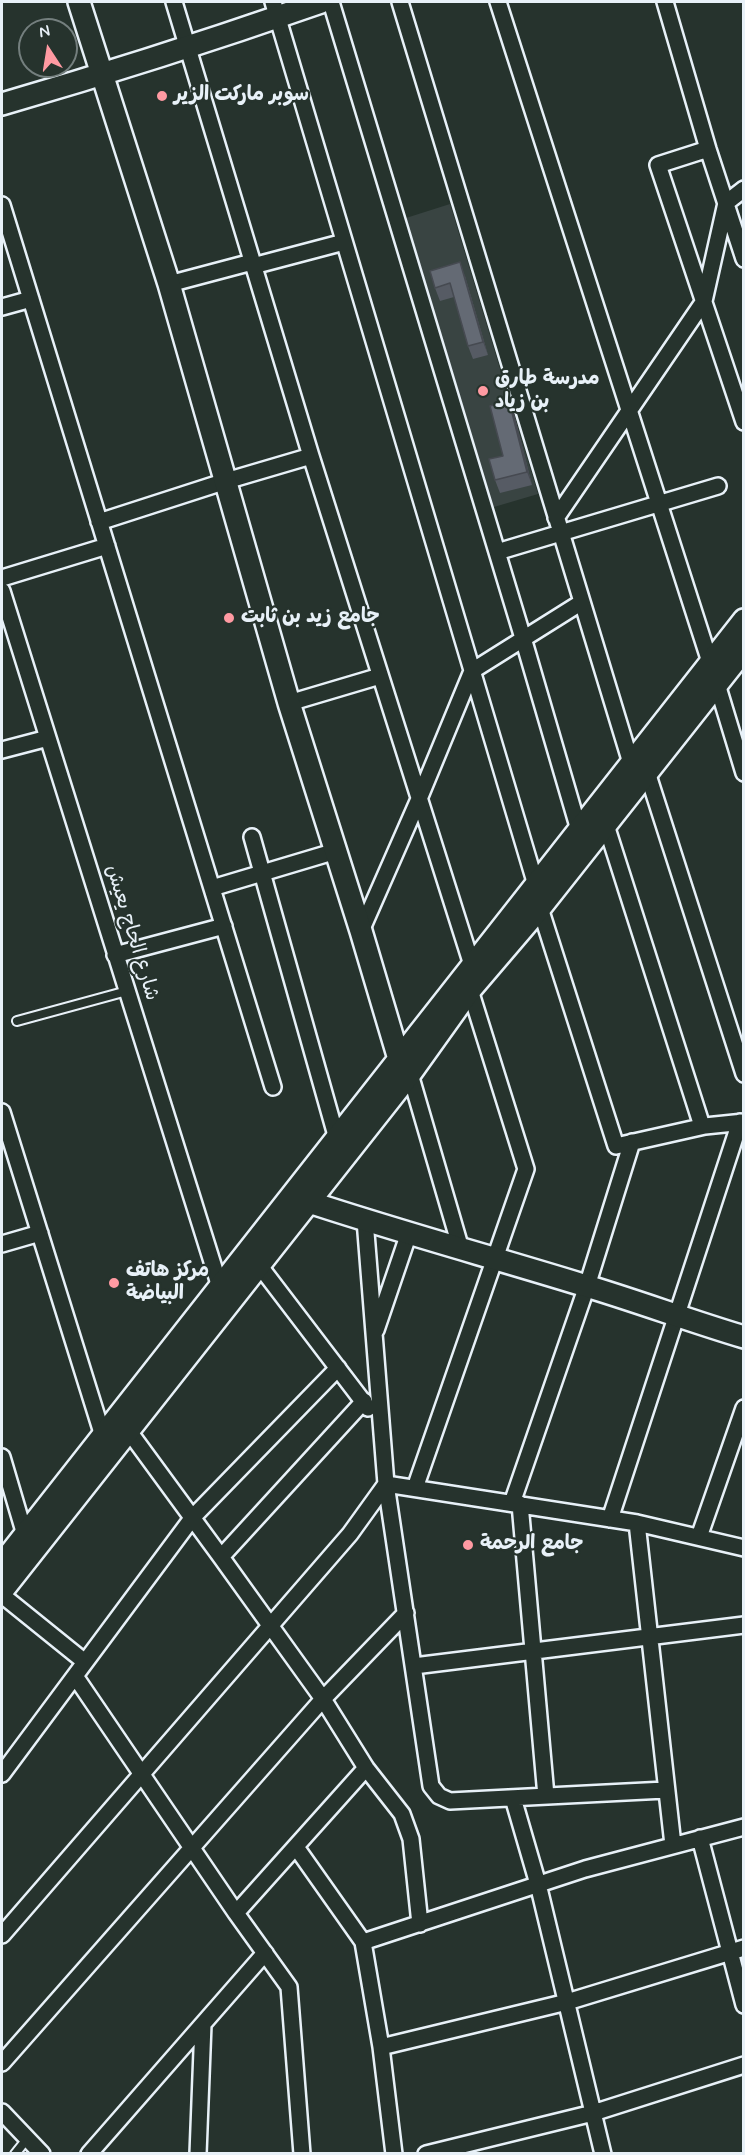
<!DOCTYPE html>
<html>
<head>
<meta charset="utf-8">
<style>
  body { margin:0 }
  #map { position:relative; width:745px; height:2155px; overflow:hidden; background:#26332d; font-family:Mynerve,sans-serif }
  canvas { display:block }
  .frame { position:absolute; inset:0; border:3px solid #e8f1f8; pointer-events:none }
  .north { position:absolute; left:18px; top:18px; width:60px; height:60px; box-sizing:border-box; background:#26332d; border:2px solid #747f7e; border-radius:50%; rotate:348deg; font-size:16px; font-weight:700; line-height:24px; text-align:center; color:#e8f1f8 }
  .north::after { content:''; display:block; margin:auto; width:21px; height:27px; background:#ff9aa2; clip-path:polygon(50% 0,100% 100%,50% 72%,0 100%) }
</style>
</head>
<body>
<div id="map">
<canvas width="745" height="2155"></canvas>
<div class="frame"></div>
<div class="north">N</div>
</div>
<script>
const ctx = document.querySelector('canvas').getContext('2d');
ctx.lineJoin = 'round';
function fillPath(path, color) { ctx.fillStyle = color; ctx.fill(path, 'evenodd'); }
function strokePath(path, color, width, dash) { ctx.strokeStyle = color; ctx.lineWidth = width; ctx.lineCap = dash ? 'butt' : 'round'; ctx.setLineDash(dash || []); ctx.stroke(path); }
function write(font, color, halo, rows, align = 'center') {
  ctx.font = font + ' Mynerve,"Playpen Sans Arabic",sans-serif'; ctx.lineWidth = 4.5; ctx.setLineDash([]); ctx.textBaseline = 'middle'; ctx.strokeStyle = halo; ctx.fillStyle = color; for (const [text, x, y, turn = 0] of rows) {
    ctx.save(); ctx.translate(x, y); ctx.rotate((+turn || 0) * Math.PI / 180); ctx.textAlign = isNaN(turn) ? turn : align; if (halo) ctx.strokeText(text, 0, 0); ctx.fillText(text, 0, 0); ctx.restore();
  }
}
fillPath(new Path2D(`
  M450,204L538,494L494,507L406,218Z`), '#394442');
const lane = new Path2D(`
  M17,1021L127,991
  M15,2154L27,2139`);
const street = new Path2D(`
  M174,2L311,456L472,965
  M273,2L536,885
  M331,2L523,638L579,830
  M400,2L631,763
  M498,2L710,662
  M665,2L708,149L744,259
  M708,149L658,165L744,422
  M2,205L273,1087
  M253,266L344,242
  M169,284L252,262
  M2,307L31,299
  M556,518L704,301L726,203L744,189
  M99,522L226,481L311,456
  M497,552L718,486
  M2,578L107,546
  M2,591L220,1287
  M717,684L744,773
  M289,703L380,676
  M2,750L48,738
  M647,772L744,1074
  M606,825L702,1126
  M252,837L337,1139
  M212,888L336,851
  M540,908L616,1146L705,1126L744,1122
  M361,931L419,799L472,671L582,602
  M115,955L224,926
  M410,1074L461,1249
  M2,1112L103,1436
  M365,1220L386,1484L431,1786L439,1796L450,1801L665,1790
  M2,1244L40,1233
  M259,1265L368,1408
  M376,1330L409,1233
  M128,1430L221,1557L323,1699L366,1768L402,1814L411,1839L420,1924
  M2,1457L25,1535
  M415,1488L526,1169L470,990
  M512,1503L587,1286L632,1142
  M520,1504L546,1796
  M610,1519L740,1122
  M637,1523L673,1845
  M699,1537L744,1408
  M221,1557L364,1401
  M2,1595L85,1662
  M414,1666L744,1625
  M75,1676L236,1913L289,1987L302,2154
  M2,1774L193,1517L338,1368
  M513,1798L538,1884L603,2154
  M700,1838L744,2005
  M296,1847L363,1942L381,2047L394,2154
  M236,1913L366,1768
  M2,1935L350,1534L386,1484L637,1523L744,1548
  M363,1942L585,1869L744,1827
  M381,2047L567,2002L744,1948
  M2,2063L323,1699L406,1613
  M2,2112L42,2154
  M89,2154L265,1953
  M198,2154L203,2024
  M426,2154L593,2113L744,2065`);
const secondary = new Path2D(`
  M79,2L169,284L289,703L361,931L399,1059
  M2,104C109,73 215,39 321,2
  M309,1202C400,1232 492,1257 583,1285C637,1301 690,1321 744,1337
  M2,1564L744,620
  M2,1591L410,1074L470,990L540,908L744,650`);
strokePath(lane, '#e8f1f8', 12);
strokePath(street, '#e8f1f8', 20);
strokePath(secondary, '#e8f1f8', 26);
strokePath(lane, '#26332d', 8);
strokePath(street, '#26332d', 15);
strokePath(secondary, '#26332d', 21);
fillPath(new Path2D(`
  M465,276L488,355L473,359L468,346L454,297L440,301L435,288Z
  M509,401L514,414L532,485L500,493L495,480L503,456Z`), '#565b64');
fillPath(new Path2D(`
  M460,262L465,276L488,355L483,342Z
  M509,401L514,414L532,485L527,472Z`), '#464a51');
const building = new Path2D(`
  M460,262L483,342L468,346L450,283L435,288L430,271Z
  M509,401L527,472L495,480L489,459L503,456L490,406Z`);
fillPath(building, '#646a74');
strokePath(building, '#464a51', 1.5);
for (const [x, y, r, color] of [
  [162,96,6,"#ff9aa2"],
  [483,391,6,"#ff9aa2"],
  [229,618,6,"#ff9aa2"],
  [114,1283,6,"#ff9aa2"],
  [468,1545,6,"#ff9aa2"]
]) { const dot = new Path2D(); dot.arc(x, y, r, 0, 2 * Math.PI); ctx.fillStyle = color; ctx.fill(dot); strokePath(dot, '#26332d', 2); }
write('bold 20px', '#e8f1f8', '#26332d', [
  ["سوبر ماركت الزير",174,96],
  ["مدرسة طارق",495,380],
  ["بن زياد",495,403],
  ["جامع زيد بن ثابت",241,618],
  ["مركز هاتف",126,1272],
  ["البياضة",126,1295],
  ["جامع الرحمة",480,1545]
], 'left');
write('20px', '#e8f1f8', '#26332d', [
  ["شارع الحاج يعيش",131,933,73]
]);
</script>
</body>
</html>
